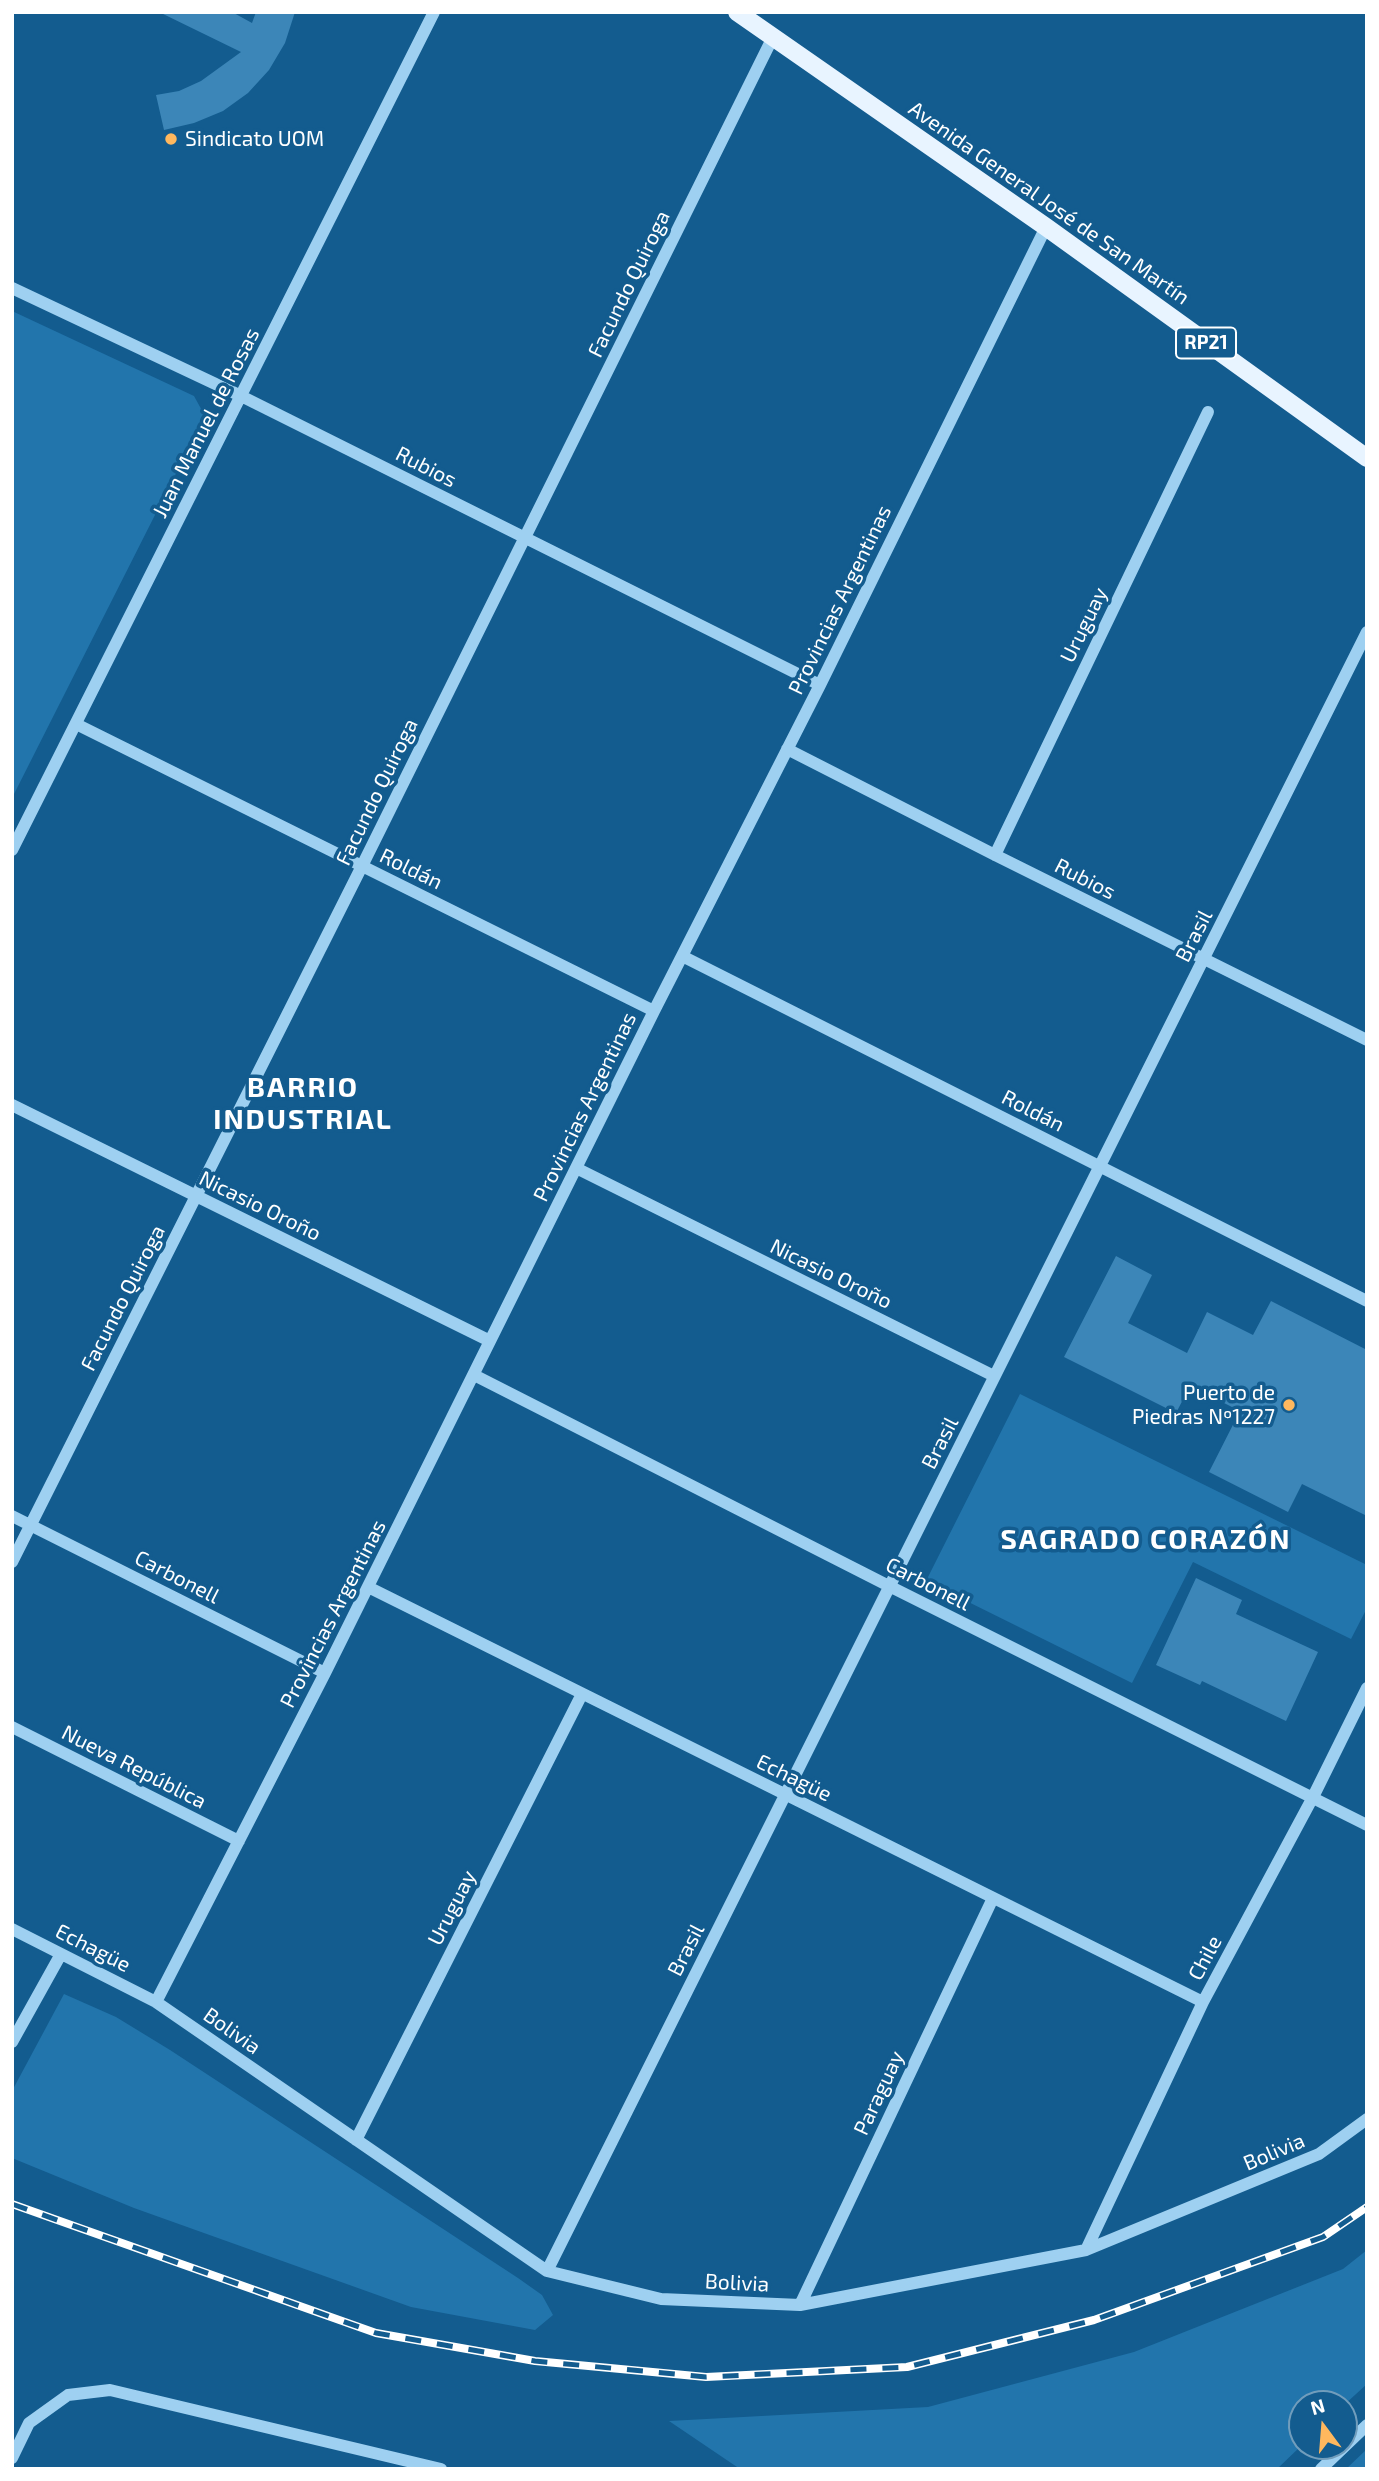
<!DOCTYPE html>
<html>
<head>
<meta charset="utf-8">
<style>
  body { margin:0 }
  #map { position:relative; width:1379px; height:2481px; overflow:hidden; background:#135c8f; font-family:"Exo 2",sans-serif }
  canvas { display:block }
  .frame { position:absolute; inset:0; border:14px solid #fff; pointer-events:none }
  .north { position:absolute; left:1288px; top:2390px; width:70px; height:70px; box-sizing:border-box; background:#135c8f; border:2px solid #719dbc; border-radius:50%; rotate:344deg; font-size:19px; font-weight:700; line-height:28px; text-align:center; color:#fff }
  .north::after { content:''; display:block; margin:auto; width:24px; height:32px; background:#ffb85e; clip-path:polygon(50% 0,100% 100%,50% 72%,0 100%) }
</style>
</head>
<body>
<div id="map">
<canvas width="1379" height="2481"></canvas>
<div class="frame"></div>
<div class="north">N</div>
</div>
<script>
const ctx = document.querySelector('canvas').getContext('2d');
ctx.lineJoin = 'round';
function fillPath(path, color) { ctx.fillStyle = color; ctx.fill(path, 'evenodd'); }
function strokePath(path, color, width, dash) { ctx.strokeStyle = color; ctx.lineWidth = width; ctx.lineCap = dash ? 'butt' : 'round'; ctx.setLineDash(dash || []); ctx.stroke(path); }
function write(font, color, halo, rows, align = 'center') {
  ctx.font = font + ' "Exo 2",sans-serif'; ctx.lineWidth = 7; ctx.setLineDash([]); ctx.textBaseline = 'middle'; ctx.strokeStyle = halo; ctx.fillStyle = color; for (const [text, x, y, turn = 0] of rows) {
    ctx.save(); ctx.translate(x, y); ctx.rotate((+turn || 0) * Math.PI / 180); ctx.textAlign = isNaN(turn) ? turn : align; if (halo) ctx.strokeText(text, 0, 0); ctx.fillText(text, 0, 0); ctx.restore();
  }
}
fillPath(new Path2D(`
  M12,311L194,396L205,416L12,798Z
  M1020,1394L1367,1565V1608L1351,1639L1193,1562L1132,1683L926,1581Z
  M64,1994L116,2017L170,2050L518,2278L542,2295L553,2315L535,2330L411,2307L134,2208L12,2158V2091Z
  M1367,2250V2384L1344,2405L1302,2404V2445L1277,2469H740L669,2421L928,2407L1134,2352L1343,2269Z
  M1367,2449V2469H1346Z`), '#2275ac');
fillPath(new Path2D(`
  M159,12H232L252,23L256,12H295L285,43L269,70L248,93L223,111L194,123L164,130L156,95L179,91L201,81L241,52Z
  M1116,1256L1152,1275L1128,1323L1187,1353L1207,1312L1253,1335L1271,1301L1367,1350V1516L1302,1484L1288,1512L1209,1472L1240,1411L1190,1386L1176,1413L1064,1357Z
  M1196,1578L1242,1600L1236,1614L1318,1652L1286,1721L1202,1681L1200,1685L1156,1665Z`), '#3c86b8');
strokePath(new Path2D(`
  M12,288L241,396L820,685
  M76,724L654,1011
  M787,749L995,855L1367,1040
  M12,850L434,12
  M995,855L1208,412
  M682,956L1367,1301
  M12,1105L490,1341
  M576,1168L994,1376
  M474,1375L889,1586L1367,1825
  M12,1516L325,1673
  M12,1562L362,866L773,37
  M368,1587L1203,2002
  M12,1727L239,1841
  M12,1929L156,2002L547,2271L661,2299L800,2305L1086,2250L1319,2154L1367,2119
  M156,2002L325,1673L654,1011L820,685L1046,227
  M12,2042L61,1954
  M356,2140L582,1694
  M1086,2250L1203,2002L1313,1797L1367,1688
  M547,2271L1367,632
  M800,2305L993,1898
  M12,2458L29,2423L68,2395L110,2390L441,2469
  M1321,2469L1367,2425`), '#9ed0f1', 12);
strokePath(new Path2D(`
  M737,12L1046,227L1367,458`), '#e8f4ff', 18);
const rail = new Path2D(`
  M12,2204L376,2333L535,2361L706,2377L907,2367L1094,2320L1323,2237L1367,2207`);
strokePath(rail, '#fff', 8);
strokePath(rail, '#135c8f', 5, [16]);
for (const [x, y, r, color] of [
  [171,139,7,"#ffb85e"],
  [1289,1405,7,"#ffb85e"]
]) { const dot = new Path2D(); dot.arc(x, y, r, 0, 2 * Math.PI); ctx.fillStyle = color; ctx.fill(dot); strokePath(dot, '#135c8f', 2.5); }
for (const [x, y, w] of [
  [1206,343,60]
]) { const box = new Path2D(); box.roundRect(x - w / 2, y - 15.5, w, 31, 5); ctx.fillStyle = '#135c8f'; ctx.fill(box); strokePath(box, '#fff', 2); }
write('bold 19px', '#fff', null, [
  ["RP21",1206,343]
]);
write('21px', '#fff', '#135c8f', [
  ["Sindicato UOM",185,139],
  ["Puerto de",1275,1393,"right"],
  ["Piedras Nº1227",1275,1417,"right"]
], 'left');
write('21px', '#fff', '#135c8f', [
  ["Avenida General José de San Martín",1049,203,35],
  ["Facundo Quiroga",629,284,-64],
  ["Juan Manuel de Rosas",206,423,-63],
  ["Rubios",426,467,27],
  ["Provincias Argentinas",840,600,-64],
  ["Uruguay",1084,625,-64],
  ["Facundo Quiroga",377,792,-64],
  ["Roldán",411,869,26],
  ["Rubios",1085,879,27],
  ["Brasil",1194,936,-63],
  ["Provincias Argentinas",585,1107,-64],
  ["Roldán",1033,1111,27],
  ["Nicasio Oroño",260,1206,26],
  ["Nicasio Oroño",831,1274,26],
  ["Facundo Quiroga",123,1298,-63],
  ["Brasil",940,1443,-63],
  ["Carbonell",177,1577,27],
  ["Carbonell",928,1584,27],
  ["Provincias Argentinas",333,1614,-63],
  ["Nueva República",134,1767,27],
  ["Echagüe",794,1778,26],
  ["Uruguay",452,1908,-63],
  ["Echagüe",93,1948,27],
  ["Brasil",686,1950,-63],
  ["Chile",1205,1958,-62],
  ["Bolivia",232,2031,35],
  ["Paraguay",879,2093,-65],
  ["Bolivia",1274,2152,-23],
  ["Bolivia",737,2283,3]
]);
ctx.letterSpacing = '2px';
write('bold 28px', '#fff', '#135c8f', [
  ["BARRIO",303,1088],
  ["INDUSTRIAL",303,1120],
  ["SAGRADO CORAZÓN",1146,1540]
]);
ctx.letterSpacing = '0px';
</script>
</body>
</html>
